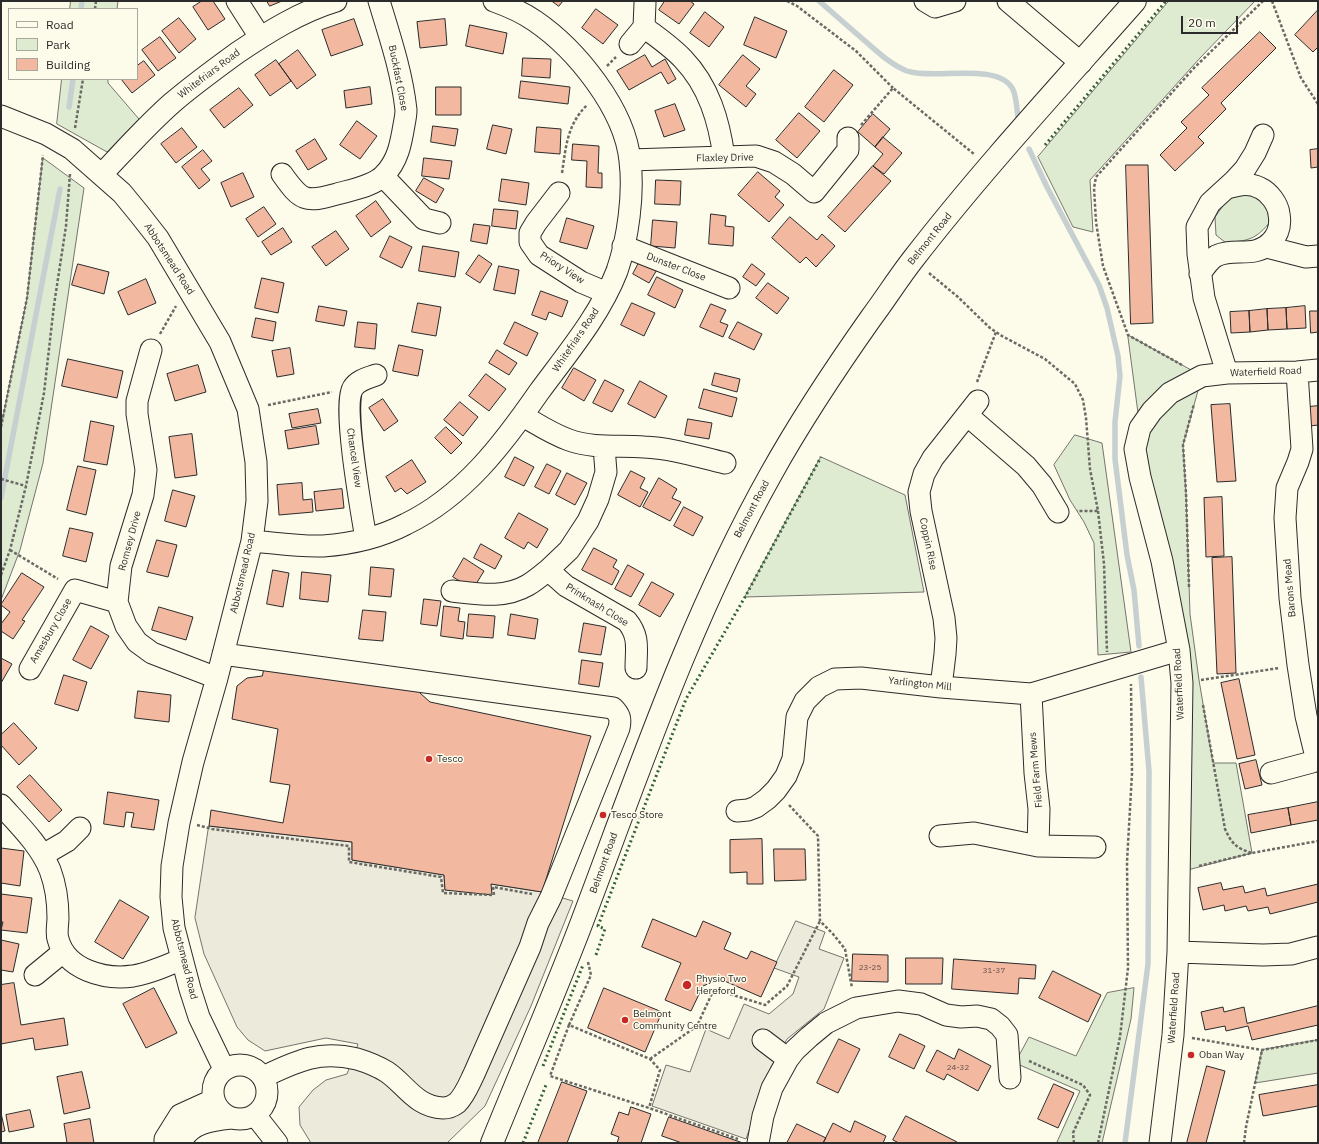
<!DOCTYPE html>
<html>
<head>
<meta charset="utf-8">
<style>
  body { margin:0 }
  #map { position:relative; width:1319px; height:1144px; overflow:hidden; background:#fdfbea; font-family:"IBM Plex Sans",sans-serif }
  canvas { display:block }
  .frame { position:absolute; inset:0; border:2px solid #2b2b2b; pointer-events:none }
  .legend { position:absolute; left:8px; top:8px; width:130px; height:72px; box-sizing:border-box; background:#fdfbea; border:1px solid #a9a89e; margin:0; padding:5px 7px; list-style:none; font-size:12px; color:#2b2b2b }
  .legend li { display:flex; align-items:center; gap:8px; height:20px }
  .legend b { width:20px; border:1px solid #a9a89e }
  .scale { position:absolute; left:1181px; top:16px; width:57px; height:18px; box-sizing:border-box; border:2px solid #2b2b2b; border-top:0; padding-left:5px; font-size:12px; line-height:14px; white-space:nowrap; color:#2b2b2b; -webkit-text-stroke:3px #fdfbea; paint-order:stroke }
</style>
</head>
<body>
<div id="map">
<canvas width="1319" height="1144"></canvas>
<div class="frame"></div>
<ul class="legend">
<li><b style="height:5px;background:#fdfbea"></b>Road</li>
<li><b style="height:11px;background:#deebd1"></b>Park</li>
<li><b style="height:11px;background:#f2b8a0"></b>Building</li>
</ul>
<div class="scale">20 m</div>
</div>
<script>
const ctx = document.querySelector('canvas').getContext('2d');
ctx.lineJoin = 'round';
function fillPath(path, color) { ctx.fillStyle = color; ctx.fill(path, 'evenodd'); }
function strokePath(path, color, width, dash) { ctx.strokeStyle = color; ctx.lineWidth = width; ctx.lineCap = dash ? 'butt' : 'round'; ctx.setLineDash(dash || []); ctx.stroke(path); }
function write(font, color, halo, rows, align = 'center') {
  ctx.font = font + ' "IBM Plex Sans",sans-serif'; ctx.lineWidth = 3; ctx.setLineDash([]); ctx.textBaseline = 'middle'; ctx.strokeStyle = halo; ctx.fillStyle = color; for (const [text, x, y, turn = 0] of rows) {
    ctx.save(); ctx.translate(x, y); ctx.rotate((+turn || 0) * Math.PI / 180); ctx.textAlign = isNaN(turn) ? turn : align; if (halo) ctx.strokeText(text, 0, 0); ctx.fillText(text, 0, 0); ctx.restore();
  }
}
const green = new Path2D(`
  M71,1H118L117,9H70Z
  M1169,1H1255L1200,58L1090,180L1093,232L1073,227L1038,157Z
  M62,79H108V83L139,119L107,152L57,124Z
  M43,158L84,188L43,463L20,550L1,600V427L27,298Z
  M1240,192L1255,195L1269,209L1271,221C1255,240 1250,240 1226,243L1216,235L1215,217L1227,200Z
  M1128,335L1202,376L1183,445L1186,493L1190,614L1199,680L1213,763H1236L1252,853L1180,872L1182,683L1140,428Z
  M1075,435L1102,443L1131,652L1098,655L1094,543L1084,522L1070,500L1054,465Z
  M821,457L905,495L924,592L745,597Z
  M1134,988L1131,1019L1102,1143H1061L1057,1142L1080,1091L1015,1063L1029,1037L1076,1056L1107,993Z
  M1318,1040V1073L1255,1083L1262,1050Z`);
fillPath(green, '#deebd1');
strokePath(green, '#74746e', 1);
const parking = new Path2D(`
  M209,826L352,842V860L444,875L445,890L491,884L542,892L573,901L531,1006L485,1106L447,1143H311L300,1125L299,1107L313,1090L326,1080L347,1074L358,1044L326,1038L265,1051L248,1040L237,1027L204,954L195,918Z
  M796,921L825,932L819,949L844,958L824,1009L787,1039L771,1067L746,1139L652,1106L666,1065L690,1072L706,1029L729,1039L744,1004L769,1014L793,994L799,977L774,968Z`);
fillPath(parking, '#eceadb');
strokePath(parking, '#74746e', 1);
strokePath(new Path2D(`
  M819,1C834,14 850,28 865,41C878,52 891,65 907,71C933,80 997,62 1012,88C1016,93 1017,110 1018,117
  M81,9L82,1
  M69,107L73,79
  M1029,149L1047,187L1099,285L1107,308L1118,356L1120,376L1115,422V459L1127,555L1134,590L1139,646
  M1,498L60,189
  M1125,1143L1148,964L1149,771L1141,677`), '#c7d0d0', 5.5);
const building = new Path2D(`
  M202,1H213L225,19L208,30L193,7Z
  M267,1H282L270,6Z
  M552,1H563L559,6Z
  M665,1H690L694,4L679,24L659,10Z
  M596,9L618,25L603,44L582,28Z
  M1318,10V47L1313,52L1295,35Z
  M705,12L724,27L709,47L690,33Z
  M755,17L787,31L776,58L744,45Z
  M179,18L196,39L179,53L162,31Z
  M354,19L363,45L331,56L322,30Z
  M445,19L447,45L420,48L417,22Z
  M470,25L507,33L503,54L466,46Z
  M1260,32L1276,48L1221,103L1226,109L1198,137L1204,143L1175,171L1160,155L1187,128L1181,122L1209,95L1202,88Z
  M160,37L176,58L158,71L142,50Z
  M298,50L316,75L297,89L279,64Z
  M645,55L652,67L665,59L676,79L668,84L661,72L629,90L617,71Z
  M743,55L760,69L746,86L756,94L746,107L719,85Z
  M523,58L551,59L550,78L522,76Z
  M276,60L291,81L270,96L255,75Z
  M144,61L155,75L132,93L121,79H137V66Z
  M834,70L853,85L824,122L805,107Z
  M521,81L570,87L568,104L519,98Z
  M370,87L372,104L346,108L344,91Z
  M436,87H461V115H436Z
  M239,88L253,105L224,128L210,110Z
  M675,104L685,130L664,137L655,111Z
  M799,113L820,131L797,158L776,140Z
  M873,114L890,129L875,147L858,132Z
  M357,121L377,136L360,159L340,145Z
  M493,125L512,129L506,154L487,149Z
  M433,126L458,129L455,146L431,142Z
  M537,127L561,129L560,154L535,152Z
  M182,128L197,147L176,163L161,144Z
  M883,137L902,153L884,174L873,166L883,154L875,147Z
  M315,139L327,159L308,170L296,151Z
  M573,144L599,146L598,173H602V188L586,187L587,161L572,160Z
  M1318,149V167L1311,168L1310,150Z
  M203,150L212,161L201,169L210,180L199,189L182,167Z
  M424,158L452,161L449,179L422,176Z
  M1126,165H1148L1153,323L1131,324Z
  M873,166L891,181L845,232L828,217Z
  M758,172L780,191L775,197L784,205L769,222L738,195Z
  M243,173L254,197L231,207L221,183Z
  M424,178L444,189L436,203L416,191Z
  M502,179L529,183L526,205L499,201Z
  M656,180L681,181L680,205L655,204Z
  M376,201L391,222L371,237L356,216Z
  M264,207L276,224L258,237L246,219Z
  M494,209L518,211L516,229L492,226Z
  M711,214L726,216L725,226L734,227L733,246L709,244Z
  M790,217L817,240L822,234L835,246L816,267L806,257L800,263L772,238Z
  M567,218L594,226L587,249L560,242Z
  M653,220L677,222L675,248L651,246Z
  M474,224L490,226L487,244L471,241Z
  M283,228L292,242L271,255L262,242Z
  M336,231L349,249L326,266L312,247Z
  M390,236L412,247L402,268L380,257Z
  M423,246L459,252L455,277L419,271Z
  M479,255L492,264L480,283L466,274Z
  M641,259L658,268L649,283L633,274Z
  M78,264L109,272L104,294L72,285Z
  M752,264L765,274L756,286L743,277Z
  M499,266L519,270L515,294L494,290Z
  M657,277L683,290L675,308L648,295Z
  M262,278L284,283L278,313L255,308Z
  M146,279L156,303L128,315L118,292Z
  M768,283L789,298L777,314L756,298Z
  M541,291L568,301L562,317L549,312L546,320L532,315Z
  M418,303L441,307L436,336L412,332Z
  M632,303L655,313L644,336L621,325Z
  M711,304L726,310L720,322L728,325L723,337L700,327Z
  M319,306L347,311L344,326L316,321Z
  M1305,306L1306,328L1287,329L1286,308Z
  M1286,308L1287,329L1268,330L1267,309Z
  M1267,309L1268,330L1250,332L1249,311Z
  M1249,311L1250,332L1231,333L1230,312Z
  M1310,311H1318V332L1311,333Z
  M256,318L276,322L273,341L252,337Z
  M358,322L377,324L375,349L355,347Z
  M515,322L538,333L527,356L504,344Z
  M738,322L762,334L754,350L729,338Z
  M399,345L423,350L418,376L393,371Z
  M290,348L294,374L277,377L272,351Z
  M497,350L517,363L509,375L489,363Z
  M68,359L123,371L117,398L62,386Z
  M198,365L206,392L175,401L167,374Z
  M574,368L596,380L584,401L562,388Z
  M715,373L740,379L737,392L712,385Z
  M486,374L506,389L489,411L469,396Z
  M605,380L624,390L612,412L593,403Z
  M640,381L667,396L655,418L628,404Z
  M704,389L737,398L732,417L699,408Z
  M383,399L398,421L384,431L369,408Z
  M460,402L478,417L463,436L444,420Z
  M1230,404L1236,481L1217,482L1211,405Z
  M1318,406V425L1310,426L1309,407Z
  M318,409L321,423L292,428L289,414Z
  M688,419L712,423L709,439L685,435Z
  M91,421L114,426L107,465L84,461Z
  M316,426L319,444L288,449L285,431Z
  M446,427L462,443L451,454L435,438Z
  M192,434L197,475L175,478L169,437Z
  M515,457L534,467L524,486L505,477Z
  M412,460L426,482L407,494L401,488L395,492L386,477Z
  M547,464L561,471L549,494L535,487Z
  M78,466L96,470L86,515L67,510Z
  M631,471L645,478L640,488L648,492L640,507L618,495Z
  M567,473L587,483L575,505L556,495Z
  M659,478L677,489L672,498L681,502L670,521L643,507Z
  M302,483L303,500L312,499L313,512L279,515L277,485Z
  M342,489L344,508L316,511L314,492Z
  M173,490L195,496L186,527L165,521Z
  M1222,497L1224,556L1206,557L1204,498Z
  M684,507L703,517L693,536L674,526Z
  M519,513L548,529L537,548L528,542L524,549L505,538Z
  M70,528L93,533L86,562L63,556Z
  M157,540L177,545L168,577L147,572Z
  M481,544L502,556L495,569L474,558Z
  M594,548L617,560L613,567L619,571L612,585L582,570Z
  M1232,557L1236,673L1217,674L1212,558Z
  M464,558L484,571L473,589L453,577Z
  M628,565L644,574L631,597L615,589Z
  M371,567L394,569L391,597L369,595Z
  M273,570L289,573L283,607L267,604Z
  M302,572L331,575L328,602L300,599Z
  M22,573L44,587L22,620L25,621L13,639L1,631V624L10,612L1,605Z
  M652,582L674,594L660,617L639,605Z
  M424,599L441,601L437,626L421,624Z
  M444,606L460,608L458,621L465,622L463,639L441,636Z
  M159,607L193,617L186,640L152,630Z
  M363,610L386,612L383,641L359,639Z
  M469,614L495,616L493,638L467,636Z
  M511,614L538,619L535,639L508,635Z
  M584,623L606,627L601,655L579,652Z
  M91,626L109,636L91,669L73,660Z
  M1,658L12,664L1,683Z
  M582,660L603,663L599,687L579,684Z
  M265,665L420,686V693L430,702L591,736L542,892L491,884L492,895L445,890L444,875L352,860V842L209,826L211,810L283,823L290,785L270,782L278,729L232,719L237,686L247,678L262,676Z
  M64,675L87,682L78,711L55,704Z
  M1239,679L1255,755L1237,759L1221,683Z
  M138,691L171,695L169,722L135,718Z
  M14,723L37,748L19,765L1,745V735Z
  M1256,760L1262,785L1245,789L1239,764Z
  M30,775L62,810L49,822L17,787Z
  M108,792L159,800L154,830L131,827L134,813L126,812L124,827L104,824Z
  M1318,802V820L1291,825L1288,808Z
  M1288,808L1291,825L1251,833L1248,815Z
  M762,839L763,884H747V872L730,873V840Z
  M1,848L24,851L20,886L1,883Z
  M774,849H805L806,880L775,881Z
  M1221,883L1223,890L1243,886L1245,893L1265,888L1267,896L1318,884V902L1270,914L1268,907L1248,911L1246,906L1225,911L1224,905L1203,910L1198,888Z
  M1,894L32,898L27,933L1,930L3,922H1Z
  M120,900L149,917L123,959L95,942Z
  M653,919L696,937L703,921L731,933L724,949L747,959L751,951L777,962L761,997L720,979L703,986L691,1011L665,1000L681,963L642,947Z
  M1,940L19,944L13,972L1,970Z
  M853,954L888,955V982L852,981Z
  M906,958H943L942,984H906Z
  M954,959L1036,965L1035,979L1019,978L1018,994L952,989Z
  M1053,971L1101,995L1088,1022L1039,998Z
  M14,983L21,1025L64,1018L68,1045L35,1050L33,1038L1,1044V985Z
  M154,988L177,1033L146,1048L123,1004Z
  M604,988L662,1012L645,1052L588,1028Z
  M1318,1006V1025L1252,1040L1248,1026L1226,1031L1225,1026L1205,1030L1201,1012L1223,1007L1224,1012L1244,1007L1247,1023Z
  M900,1034L925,1046L914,1069L889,1057Z
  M839,1039L860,1049L838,1093L817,1083Z
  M959,1049L991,1066L978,1091L947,1074L944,1080L926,1071L937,1050L954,1059Z
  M1207,1066L1225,1071L1206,1143H1187Z
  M82,1072L90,1108L64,1114L57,1077Z
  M562,1082L587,1091L567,1143H538Z
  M1054,1084L1074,1093L1058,1128L1038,1119Z
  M1318,1085V1106L1263,1116L1259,1095Z
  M631,1107L651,1114L641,1143H617L619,1137L611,1134L619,1112L628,1115Z
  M30,1110L34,1127L9,1132L6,1115Z
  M1,1113L5,1131L1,1132Z
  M906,1116L957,1142L956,1143H899L893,1140Z
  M669,1117L743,1143H682L662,1136Z
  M90,1119L94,1143H67L64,1124Z
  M855,1121L886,1136L883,1143H823L833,1123L850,1132Z
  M797,1124L826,1138L823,1143H787Z`);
fillPath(building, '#f2b8a0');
strokePath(building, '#2b2b2b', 1);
const minor = new Path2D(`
  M237,1L260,37
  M925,1L935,7L955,1
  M1008,1L1081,63
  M644,27L645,3
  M630,44L644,27C657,37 672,47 683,59C709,86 719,121 724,157
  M1,116L46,134L72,149L122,193L140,215L158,238L220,342L248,409L256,462L257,501L252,541L217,678L193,762L179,823L172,866L171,897L174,928L190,989L199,1017L224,1069
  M630,160L756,156L774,162L793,174L814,192L848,150V138
  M102,174C125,150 147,125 172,103C193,85 215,69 237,53C268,32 300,12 336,1
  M282,174C301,201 305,203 337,194C351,190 374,186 384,175C398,161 401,143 404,125C405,120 406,115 406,110C402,73 390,37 379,1
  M383,176L424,219L440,223
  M559,193L536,223L530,233V242L539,255L581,282L607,293
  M623,246L729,288
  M1267,247L1306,257L1318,256
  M1200,274C1204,268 1209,260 1216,256C1234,247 1255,259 1271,242C1279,234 1281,225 1279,214C1278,204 1269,192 1260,188C1248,182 1239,185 1227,188
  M151,350L137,401V414L146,470L143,495L121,566L117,602L126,626L137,642L152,653L217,678
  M1227,373L1204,298L1198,254L1197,227L1210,203L1234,181L1245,169L1255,153L1263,135
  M967,415L1026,466L1042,485L1058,512
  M523,416C537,424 552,434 569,440C594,449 619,445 644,447C672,448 699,457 725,463
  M604,447L606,472L598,499L588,521L569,550L548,570L566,586L627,621C640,637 636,649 636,668
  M366,539C362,515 342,404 353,388C358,380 368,378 376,375
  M252,541C275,543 300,547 323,546C351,544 381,537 406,524C464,496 503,444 539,392C567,354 600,315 617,271C628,239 634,194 630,161C625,109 576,49 535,21C522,12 508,6 494,1
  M452,591C479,594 504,599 528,585C535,581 542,575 548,570
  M223,654L613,708C620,715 621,719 619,728L551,897L538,923L530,947L474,1074C469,1084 465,1095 457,1103C453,1106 447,1108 443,1108C416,1107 406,1085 387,1072C379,1067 367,1062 357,1059C318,1050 297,1061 263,1077
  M30,669L75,590L117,602
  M941,687L945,654L946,638L944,618L921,511L919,492L924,474L933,458L978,401
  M1031,694L1035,773L1039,809L1038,846
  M1271,773L1312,762L1316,757L1306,716L1298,665L1290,598L1285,518L1287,488L1298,462L1302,449L1297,372
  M1,805C19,825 40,845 50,870C56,886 58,901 58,918C58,924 56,933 58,939C66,970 105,980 133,976C150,973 166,966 182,959
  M737,811L748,810L756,807L767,799L776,790L786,776L793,759L797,717L805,701L819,687L835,679L861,678L941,687L1031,694L1179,650
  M940,836L974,833L1038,846L1095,847
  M43,855L67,841L80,828
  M1178,952L1263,955L1291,954L1318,947
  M35,975L63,952
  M763,1040L788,1059
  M213 1092a27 27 0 1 1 54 0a27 27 0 1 1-54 0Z
  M255,1115L277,1143
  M165,1143V1139L180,1115L213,1100
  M181,1143C189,1123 212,1120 231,1118
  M758,1143L763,1116L772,1088L788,1059L795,1050L809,1037L826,1023L856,1008L898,1001L921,1004L946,1015L961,1017L977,1016L991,1019L1000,1026L1007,1035L1010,1078
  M1160,1143L1173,1035L1178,952L1182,683L1179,650L1162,561L1140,477L1135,449L1140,428L1152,411L1170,393L1202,376L1227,373L1297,372L1318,370`);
const highway = new Path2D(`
  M492,1143C521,1071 552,1000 580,927C638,774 690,618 771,474C801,420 835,369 871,318C886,298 899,277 914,258C983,169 1060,86 1135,1`);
strokePath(minor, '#2b2b2b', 23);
strokePath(highway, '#2b2b2b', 24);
strokePath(new Path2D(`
  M787,1L797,6L856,51L893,88
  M1272,1L1301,78L1318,104
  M95,9L96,1
  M607,66L616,57
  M861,125L893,88L974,154
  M75,128L83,79
  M562,173C566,146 567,125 587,105
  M929,273L958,297L990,328L1002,336L1045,359L1075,384L1083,400L1086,418L1090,469L1098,511H1077
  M160,334L176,306
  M1182,365L1128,335L1103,266L1096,222L1094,188L1096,177L1194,68L1263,1
  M977,382L996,332
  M268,405L332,392
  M1,427L27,298L43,155
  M1,479L26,486
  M1098,511L1104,564L1107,652
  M10,550L58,579
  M1,575L10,550L26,486L44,393L54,305L66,226L70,174
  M1189,587L1186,493L1183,445L1194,404
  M1201,680L1279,668
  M1203,705L1225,829C1232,844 1236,848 1252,853
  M789,805L818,836L820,921L833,934L845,949L852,988
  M197,825L212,829L349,846V862L441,877L443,893L494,895L493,887L532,894
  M1199,866L1252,853L1318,841
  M588,962L591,975L569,1025L650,1059L660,1070L649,1108
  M569,1025L550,1076L649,1108L738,1139
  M1192,1038L1262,1050L1318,1040
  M650,1059L697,1026L714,989L765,1005L787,986L820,921
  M1029,1061L1083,1085L1090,1095L1073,1133L1074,1143
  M1098,1143L1120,1037L1128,968L1127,862L1132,773L1131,684
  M1244,1143L1246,1127L1262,1050`), '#6a6964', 2.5, [3, 2]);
strokePath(minor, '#fdfbea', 21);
strokePath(highway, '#fdfbea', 22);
strokePath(new Path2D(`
  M1045,145L1166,1
  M596,955L605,929L598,926L686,699L745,597L821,457
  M543,1066L583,965
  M523,1143L546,1085`), '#34623c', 3, [2, 3]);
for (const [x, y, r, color] of [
  [429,759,4,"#c62828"],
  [603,815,4,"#c62828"],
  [687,985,5,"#c62828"],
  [625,1020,4,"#c62828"],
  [1191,1055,4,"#c62828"]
]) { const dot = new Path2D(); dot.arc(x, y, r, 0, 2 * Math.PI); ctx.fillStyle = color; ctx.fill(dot); strokePath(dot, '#fdfbea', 1.5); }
write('8px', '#5d4e48', null, [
  ["23-25",870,968],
  ["31-37",994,971],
  ["24-32",958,1068]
]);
write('10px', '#2b2b2b', '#fdfbea', [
  ["Whitefriars Road",209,74,-37],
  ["Buckfast Close",398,78,79],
  ["Flaxley Drive",725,158,-1],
  ["Belmont Road",930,239,-51],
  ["Abbotsmead Road",169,259,57],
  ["Dunster Close",676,267,21],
  ["Priory View",562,268,33],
  ["Whitefriars Road",576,340,-56],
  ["Waterfield Road",1266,372,-2],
  ["Chancel View",354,458,82],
  ["Belmont Road",752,509,-62],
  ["Romsey Drive",130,541,-75],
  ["Coppin Rise",928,544,78],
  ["Abbotsmead Road",243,573,-77],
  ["Barons Mead",1290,588,-95],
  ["Prinknash Close",597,605,32],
  ["Amesbury Close",51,631,-60],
  ["Yarlington Mill",920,684,6],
  ["Waterfield Road",1179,684,-93],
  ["Field Farm Mews",1036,770,-95],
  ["Belmont Road",604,863,-70],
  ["Abbotsmead Road",184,959,76],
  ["Waterfield Road",1174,1008,-86]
]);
write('10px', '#2b2b2b', '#fdfbea', [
  ["Tesco",437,759],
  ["Tesco Store",611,815],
  ["Physio Two",696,979],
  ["Hereford",696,991],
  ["Belmont",633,1014],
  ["Community Centre",633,1026],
  ["Oban Way",1199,1055]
], 'left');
</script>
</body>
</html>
